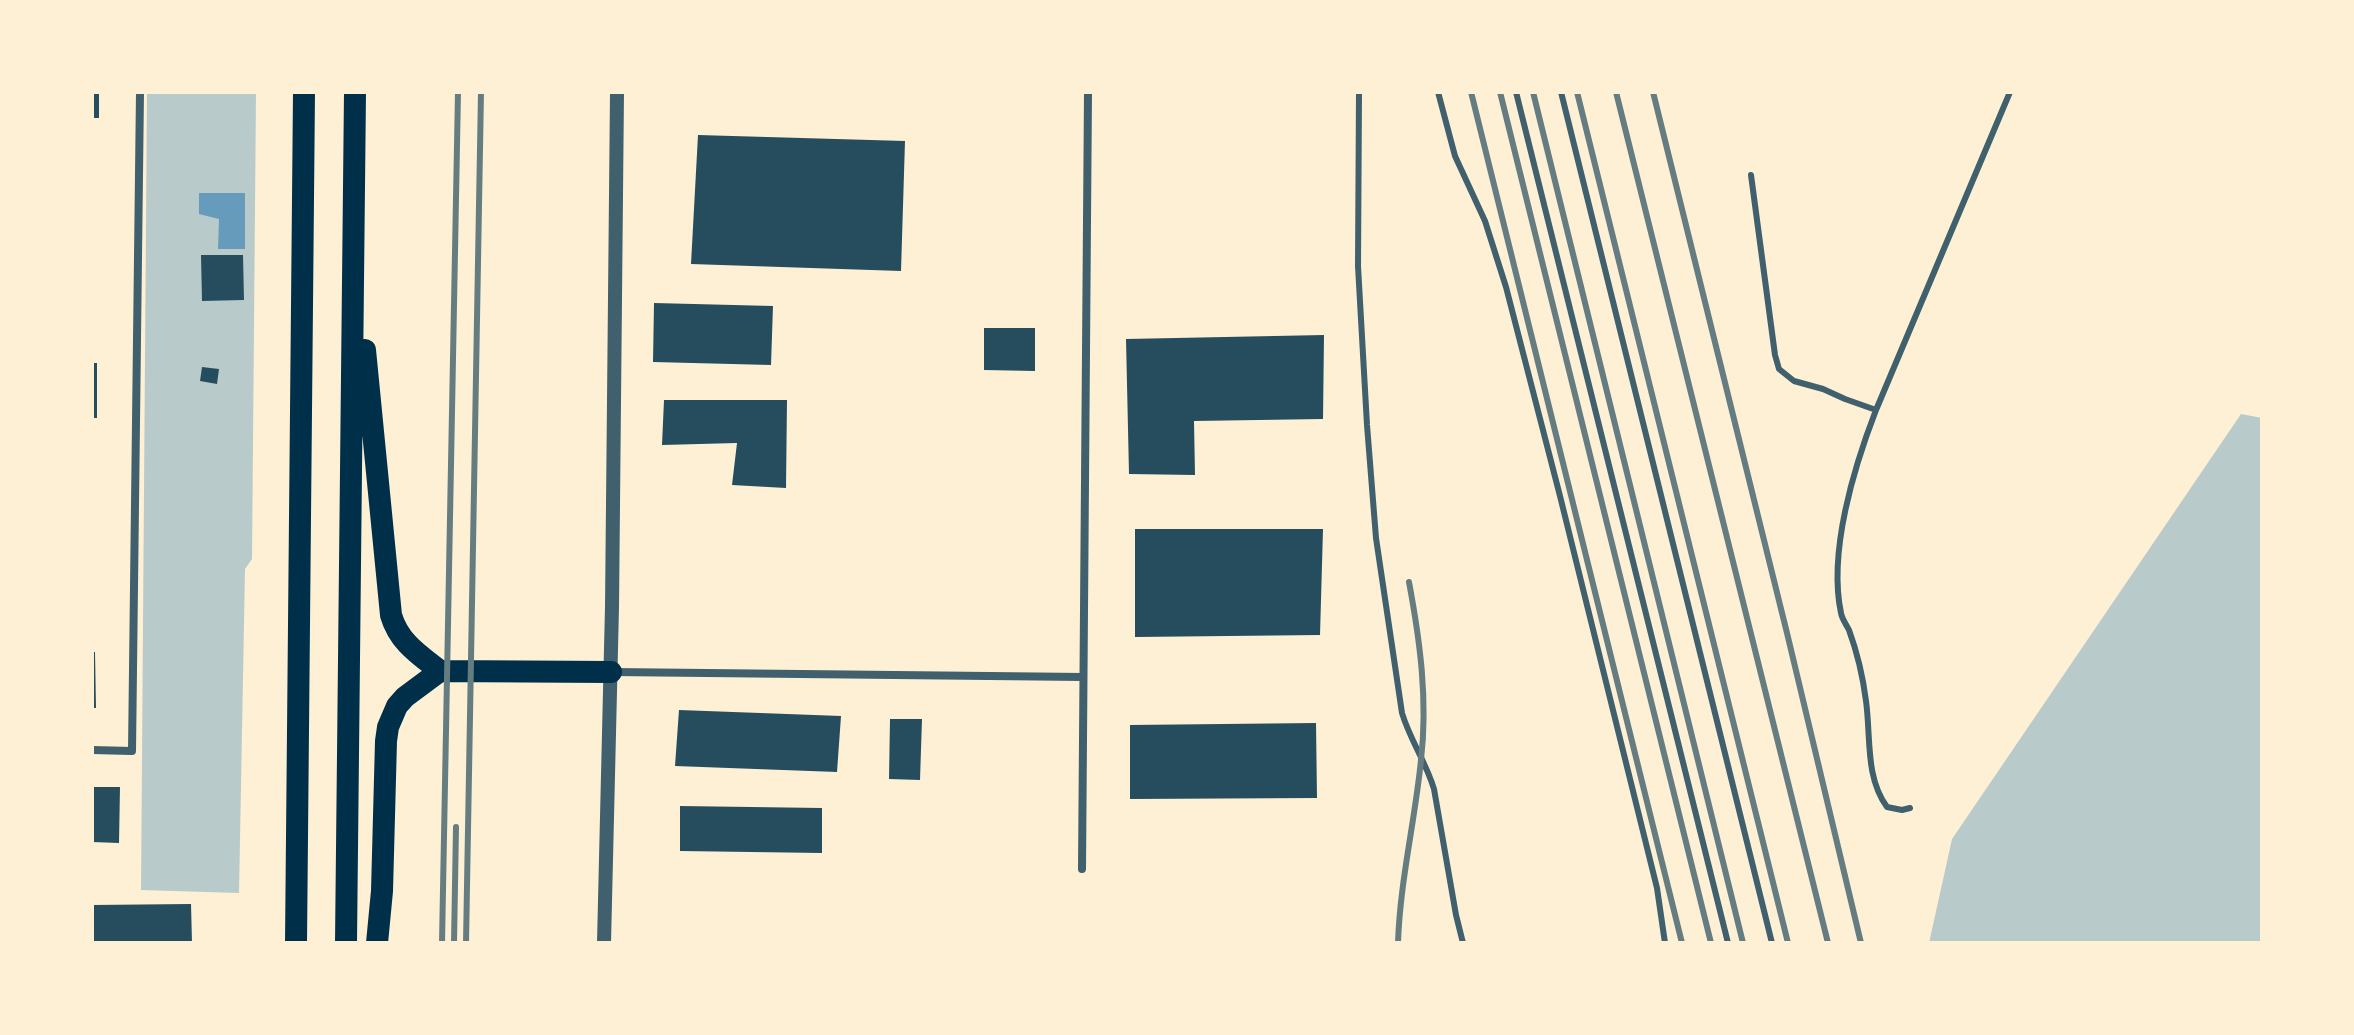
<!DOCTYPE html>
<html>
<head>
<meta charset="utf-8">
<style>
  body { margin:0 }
  #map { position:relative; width:2354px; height:1035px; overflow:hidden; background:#fdf0d5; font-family:"Source Sans 3",sans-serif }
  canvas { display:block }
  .frame { position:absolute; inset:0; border:94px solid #fdf0d5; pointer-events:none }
</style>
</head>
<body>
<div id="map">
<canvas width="2354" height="1035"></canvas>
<div class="frame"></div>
</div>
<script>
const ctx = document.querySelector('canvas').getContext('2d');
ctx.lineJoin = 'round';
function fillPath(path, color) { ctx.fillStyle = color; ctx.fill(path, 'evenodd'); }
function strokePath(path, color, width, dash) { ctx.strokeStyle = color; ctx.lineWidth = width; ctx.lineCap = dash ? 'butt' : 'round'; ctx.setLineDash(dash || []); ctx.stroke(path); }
fillPath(new Path2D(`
  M147,92H256L252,559L245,569L239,893L141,890Z
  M2241,414L2262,418V943H1929L1952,839Z`), '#b9caca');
fillPath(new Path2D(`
  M199,193H245V249H218L219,219L199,214Z`), '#669bbc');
fillPath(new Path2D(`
  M92,92H99V118H92Z
  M698,135L905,141L901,271L691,264Z
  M201,255H243L244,300L202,301Z
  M654,303L773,306L771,365L653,362Z
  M984,328H1035V371L984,370Z
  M1324,335L1323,419L1194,421L1195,475L1129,474L1126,339Z
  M92,363H97V418H92Z
  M202,367L219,369L217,384L200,381Z
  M664,400H787L786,488L732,485L737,443L662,445Z
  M1135,529H1323L1320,635L1135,637Z
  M92,652H95L96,708H92Z
  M679,710L841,716L837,772L675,766Z
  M890,719H922L920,780L889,779Z
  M1316,723L1317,798L1130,799V725Z
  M92,787H120L119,843L92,842Z
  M680,806L822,808V853L680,851Z
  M191,904L192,943H92V905Z`), '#264d5e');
strokePath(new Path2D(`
  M1359,92L1358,266L1367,425L1376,538L1402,713C1410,740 1426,762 1434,789L1456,915L1463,943
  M1438,92L1455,156L1485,221L1506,287L1560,496L1657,888L1665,943
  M1516,92L1728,943
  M1561,92L1772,943
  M1751,175L1775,355L1779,369L1794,381L1823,389L1845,399L1876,410L2010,92
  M1876,410C1854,467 1828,552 1841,613C1842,619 1846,624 1849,630C1857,652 1863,677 1866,701C1871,737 1865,777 1887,807L1902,810L1910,808`), '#3f606c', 6);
strokePath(new Path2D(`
  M612,672L1083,677
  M92,750L132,751L140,92
  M1082,869L1088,92`), '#3f606c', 8);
strokePath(new Path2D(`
  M604,943L612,607L617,92`), '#3f606c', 14);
strokePath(new Path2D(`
  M365,350L391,615C399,642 418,654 440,671
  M296,943L304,92
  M346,943L355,92
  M377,943L382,891L386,741L388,727L397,706L405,697L440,671L611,672`), '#003049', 22);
strokePath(new Path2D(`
  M1471,92L1682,943
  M1500,92L1711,943
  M1533,92L1743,943
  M1577,92L1788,943
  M1616,92L1828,943
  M1653,92L1787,633L1861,943
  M442,943L458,92
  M454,943L456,827
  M466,943L481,92
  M1398,943C1400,881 1415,821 1421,760C1428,700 1420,641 1409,582`), '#657d81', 6);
</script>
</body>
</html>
